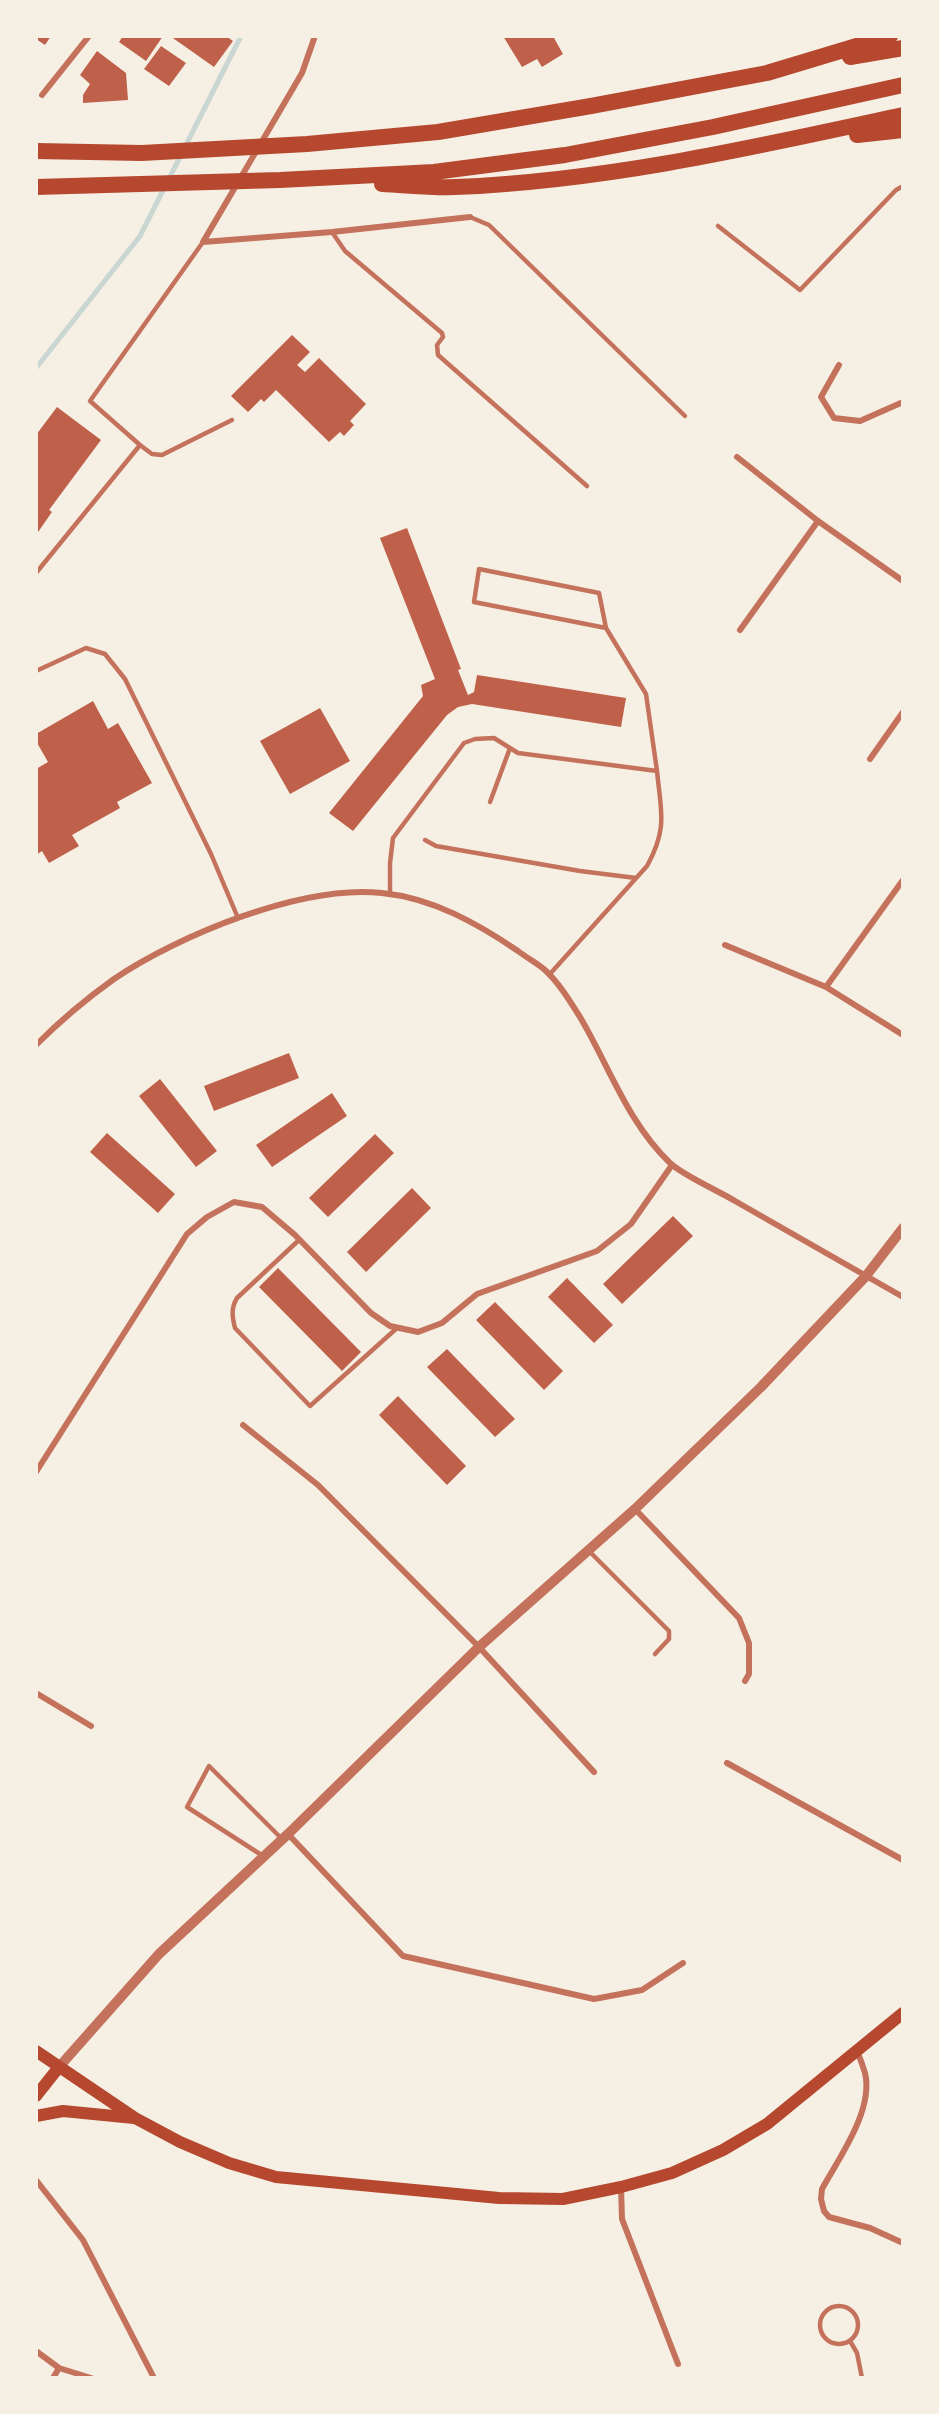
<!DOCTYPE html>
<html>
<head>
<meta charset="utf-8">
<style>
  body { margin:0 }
  #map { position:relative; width:939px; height:2414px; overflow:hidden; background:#f6efe4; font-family:Ubuntu,sans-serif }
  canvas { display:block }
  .frame { position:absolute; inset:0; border:38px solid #f6efe4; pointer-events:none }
</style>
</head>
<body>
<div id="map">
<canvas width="939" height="2414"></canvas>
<div class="frame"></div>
</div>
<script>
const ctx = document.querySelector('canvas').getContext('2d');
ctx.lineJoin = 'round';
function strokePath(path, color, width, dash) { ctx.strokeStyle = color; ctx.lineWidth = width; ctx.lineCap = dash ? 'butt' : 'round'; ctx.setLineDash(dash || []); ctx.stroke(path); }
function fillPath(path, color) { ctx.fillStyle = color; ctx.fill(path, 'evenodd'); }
strokePath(new Path2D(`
  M185,147L241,36
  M36,368L140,236L181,155`), '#c9d6d2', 5);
fillPath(new Path2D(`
  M36,36H51L45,45L36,39Z
  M123,36H163L146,61L119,42Z
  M170,36H226L233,41L214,67Z
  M503,36H553L563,54L542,67L537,59L522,67Z
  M161,46L186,63L169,86L144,69Z
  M97,51L126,73L128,100L83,103V95L90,84L80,75Z
  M292,335L310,352L297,365L305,372L319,358L366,404L350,421L354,425L344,436L340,432L329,442L276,390L264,402L261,399L248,412L231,396Z
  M57,407L101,440L49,510L52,512L36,535V435Z
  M407,528L461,669L458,670L468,695L474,692L477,675L626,698L621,727L472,704L458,707L447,715L353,831L329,813L423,696L421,685L435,679L380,538Z
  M93,701L108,729L118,723L152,783L117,802L120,808L72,835L79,846L49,863L42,851L36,855V769L48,762L36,741V734Z
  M320,708L350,761L290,794L260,741Z
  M289,1053L299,1078L214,1111L204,1086Z
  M160,1079L217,1151L196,1167L139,1096Z
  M332,1093L347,1116L272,1167L256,1145Z
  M107,1133L175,1194L158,1213L90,1152Z
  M375,1134L394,1153L328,1217L309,1198Z
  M412,1188L431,1208L366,1272L347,1252Z
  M673,1216L693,1236L622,1304L603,1284Z
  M278,1268L361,1352L342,1371L259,1287Z
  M567,1278L613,1325L594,1343L548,1297Z
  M495,1302L563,1371L544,1390L476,1320Z
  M447,1349L515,1419L495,1437L427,1367Z
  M398,1396L466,1466L447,1485L379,1415Z`), '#bf614a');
strokePath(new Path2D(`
  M470,217L489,225L685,416
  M718,226L800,290L896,190L903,186
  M332,232L345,251L442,333L443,337L437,345L438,355L587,486
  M140,445L152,454L162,455L232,420
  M36,573L140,445L90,401L203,242
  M606,628L474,602L479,569L599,593L606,628L646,694L657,771
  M36,671L86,648L105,654L125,679L211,854L238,918
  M490,802L510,748
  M425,840L436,846L580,871L636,878
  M390,894V863L393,838L464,743L475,739L494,738L518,753L657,771C661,812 668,828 647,866L549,975
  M299,1240L237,1298C231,1308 232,1316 235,1328L310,1406L397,1328
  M588,1550L669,1631V1639L655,1654
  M263,1856L187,1807L209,1766L282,1839
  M820 2325a19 19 0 1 1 38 0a19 19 0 1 1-38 0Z
  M850,2341L857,2353L862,2378`), '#c5725c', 4.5);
strokePath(new Path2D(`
  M315,36L302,73L203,242L332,232L470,217
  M42,95L89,36
  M839,365L821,397L834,418L860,421L903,402
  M737,457L818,521L903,581
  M740,630L818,521
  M870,759L903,712
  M725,945L826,987L903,1035
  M826,987L903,880
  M36,1045C60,1021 86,999 114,979C179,935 303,884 382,893C432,898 477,923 518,951C527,958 537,963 545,970C559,983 570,1001 580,1017C609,1066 628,1123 670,1163C684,1176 717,1190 735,1201C791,1233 847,1265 903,1297
  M243,1425L318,1485L479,1647L594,1772
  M36,1472L187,1234L207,1217L234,1202L262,1207L295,1235L371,1313L390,1326L418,1332L442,1323L477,1294L597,1251L631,1224L672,1165
  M635,1509L739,1618L749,1643V1674L745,1681
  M36,1693L91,1726
  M727,1763L903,1860
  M288,1834L403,1956L594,1999L642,1990L683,1963
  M857,2051C860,2058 863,2066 865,2073C874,2110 839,2158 822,2189L821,2199L824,2211L829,2217L870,2228L903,2243
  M36,2180L83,2240L154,2378
  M621,2187L622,2219L678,2364
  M36,2351L59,2368L91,2378
  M53,2378L59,2368`), '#c5725c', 6);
strokePath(new Path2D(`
  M59,2067L159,1954L288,1834L479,1647L635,1509L761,1387L866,1276L903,1228`), '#c5725c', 10);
strokePath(new Path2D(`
  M36,2051L135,2118L180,2142L229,2163L276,2177L499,2198L563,2199L621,2187L672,2173L723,2150L767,2124L903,2013
  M36,2096L59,2067
  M36,2116L63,2111L134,2118`), '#b5482f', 12);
strokePath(new Path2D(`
  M850,57L903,48
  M857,135L903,130
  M36,151L142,153L307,144L438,132L591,106L767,73L890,36
  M382,184C406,185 431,188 455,187C607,181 755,147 903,115
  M36,187L280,180L434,172L565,155L713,127L903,85`), '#b5482f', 16);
</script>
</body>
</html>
